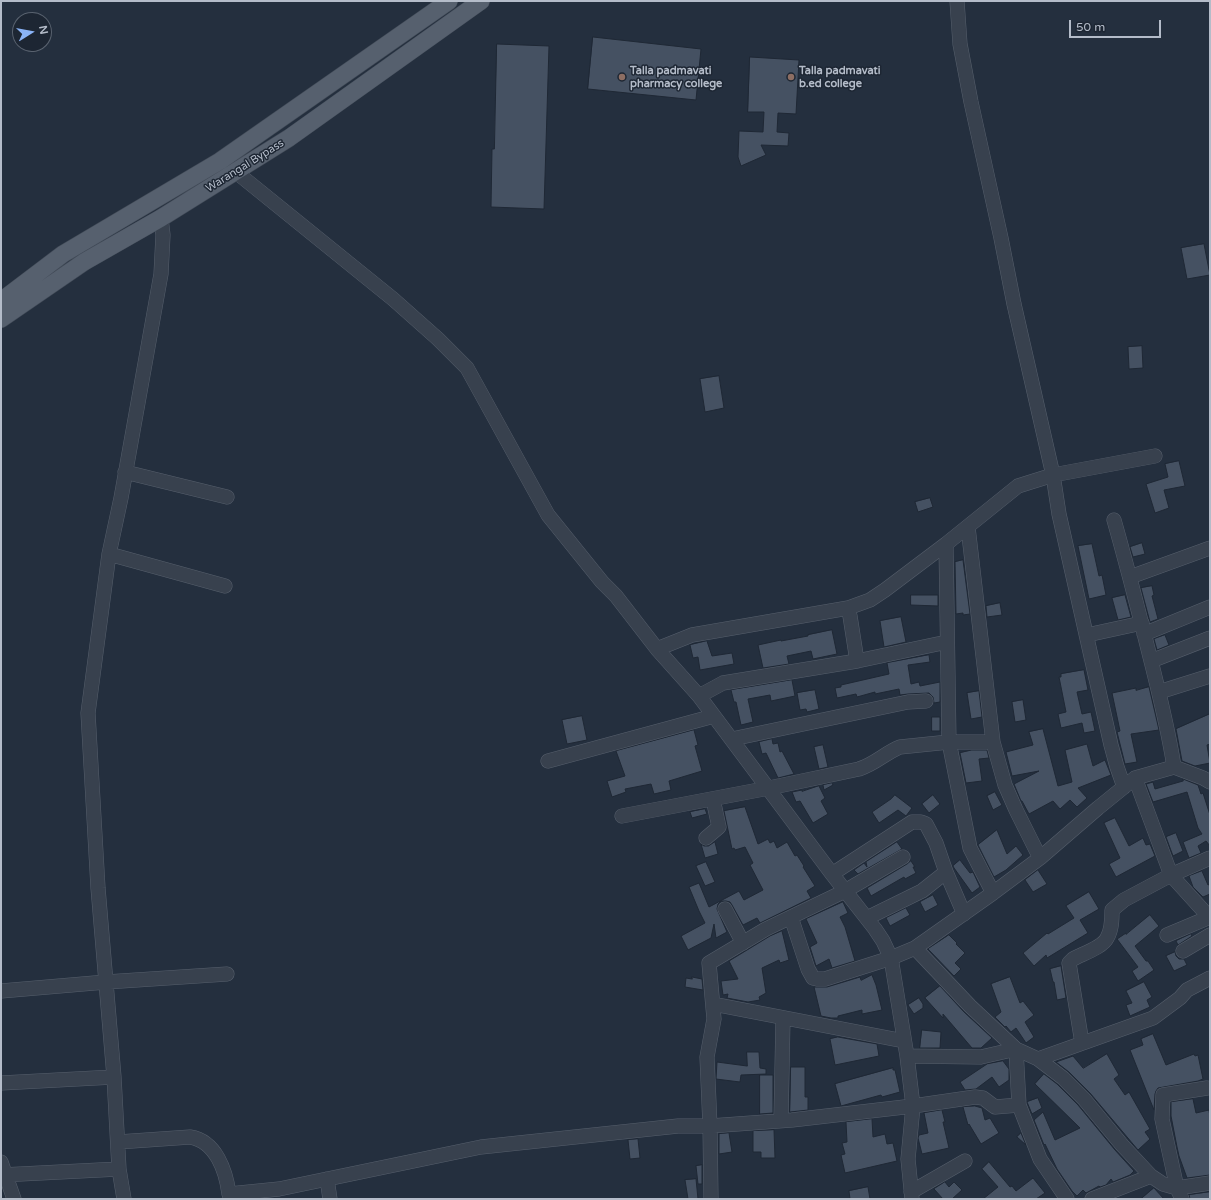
<!DOCTYPE html>
<html>
<head>
<meta charset="utf-8">
<style>
  body { margin:0 }
  #map { position:relative; width:1211px; height:1200px; overflow:hidden; background:#242f3e; font-family:"Varela Round",sans-serif }
  canvas { display:block }
  .frame { position:absolute; inset:0; border:2px solid #b4bcc9; pointer-events:none }
  .north { position:absolute; left:12px; top:12px; width:40px; height:40px; box-sizing:border-box; background:#1d2633; border:1px solid #59626f; border-radius:50%; rotate:79deg; font-size:11px; font-weight:700; line-height:16px; text-align:center; color:#b4bcc9 }
  .north::after { content:''; display:block; margin:auto; width:14px; height:18px; background:#8ab4f8; clip-path:polygon(50% 0,100% 100%,50% 72%,0 100%) }
  .scale { position:absolute; left:1069px; top:20px; width:92px; height:18px; box-sizing:border-box; border:2px solid #b4bcc9; border-top:0; padding-left:5px; font-size:12px; line-height:14px; white-space:nowrap; color:#b4bcc9; -webkit-text-stroke:3px #1d2633; paint-order:stroke }
</style>
</head>
<body>
<div id="map">
<canvas width="1211" height="1200"></canvas>
<div class="frame"></div>
<div class="north">N</div>
<div class="scale">50 m</div>
</div>
<script>
const ctx = document.querySelector('canvas').getContext('2d');
ctx.lineJoin = 'round';
function fillPath(path, color) { ctx.fillStyle = color; ctx.fill(path, 'evenodd'); }
function strokePath(path, color, width, dash) { ctx.strokeStyle = color; ctx.lineWidth = width; ctx.lineCap = dash ? 'butt' : 'round'; ctx.setLineDash(dash || []); ctx.stroke(path); }
function write(font, color, halo, rows, align = 'center') {
  ctx.font = font + ' "Varela Round",sans-serif'; ctx.lineWidth = 3; ctx.setLineDash([]); ctx.textBaseline = 'middle'; ctx.strokeStyle = halo; ctx.fillStyle = color; for (const [text, x, y, turn = 0] of rows) {
    ctx.save(); ctx.translate(x, y); ctx.rotate((+turn || 0) * Math.PI / 180); ctx.textAlign = isNaN(turn) ? turn : align; if (halo) ctx.strokeText(text, 0, 0); ctx.fillText(text, 0, 0); ctx.restore();
  }
}
const building = new Path2D(`
  M593,37L701,49L696,100L588,89Z
  M497,44L549,46L544,209L491,207L492,149H494Z
  M750,57L799,60L796,114L778,113L777,132L789,133L788,146L761,145L766,155L741,166L738,157L739,131L763,132L764,112H748Z
  M1204,244L1210,275L1187,279L1181,248Z
  M1142,346L1143,368L1129,369L1128,347Z
  M719,376L724,408L705,412L700,379Z
  M1179,461L1185,486L1164,490L1169,508L1155,513L1146,484L1168,477L1165,464Z
  M930,498L933,507L918,512L915,502Z
  M1142,543L1145,554L1133,557L1130,547Z
  M1092,544L1099,576L1102,575L1106,595L1089,599L1078,546Z
  M963,560L970,614L963,615V613L956,614L955,562Z
  M1152,586L1154,595L1152,596L1158,619L1150,622L1141,588Z
  M911,595H938V606L911,605Z
  M1125,595L1131,617L1118,620L1112,598Z
  M1000,603L1002,615L987,617L986,606Z
  M901,617L906,642L884,647L880,621Z
  M832,630L837,654L813,659L811,651L787,656L789,664L763,668L758,645L781,640V641L808,636V635Z
  M1165,635L1169,645L1157,650L1154,639Z
  M707,641L712,656L732,653L734,664L700,670L698,657L693,658L690,645Z
  M929,655L930,662L908,665L911,684L919,682L920,686L940,682V702L934,703L933,697L929,693L908,694L900,695L899,689L875,694V692L857,697L856,694L837,698L835,688L841,687V685L889,674L887,663Z
  M1084,670L1088,690L1077,692L1082,714L1091,712L1095,731L1084,733L1082,723L1061,728L1058,714L1066,712L1059,677H1061V674Z
  M792,680L795,696L771,701L770,695L748,699L753,722L741,725L736,702H734L731,690Z
  M1149,687L1159,730L1131,734L1137,762L1125,764L1117,732L1120,731L1112,693L1136,688V690Z
  M815,690L819,709L807,712L806,709L800,710L797,693Z
  M979,691L982,717L971,719L967,693Z
  M1023,700L1026,720L1015,722L1012,702Z
  M1210,714V744L1207,745L1210,763L1195,766L1182,761L1176,729Z
  M582,716L587,740L567,744L562,720Z
  M932,717H940V731H932Z
  M1043,729L1058,786L1072,782L1065,750L1087,744L1093,766L1105,760L1111,775L1078,788L1087,798L1077,807L1070,800L1060,809L1053,801L1029,814L1022,801H1021L1014,784L1039,771L1012,776L1006,752L1033,745L1029,732Z
  M694,730L698,745L695,746L702,771L669,781L671,790L654,794L651,784L625,789L626,792L612,797L607,781L625,776L616,751Z
  M772,739L773,744L778,743L780,752L782,751L794,774L778,778L766,753L762,754L759,742Z
  M823,745L828,767L819,769L814,747Z
  M972,750H987L989,758L979,759L982,781L966,783L960,753Z
  M1183,779L1198,785L1201,794L1203,793L1210,815V846L1206,841L1198,846L1201,853L1189,858L1183,842L1202,834L1198,828L1187,792L1153,802L1146,784L1153,782L1155,789L1183,781Z
  M832,783L833,785L824,790L823,785Z
  M819,786L825,798L821,801L828,814L813,823L800,801L796,802L792,792L802,790V791Z
  M995,792L1002,805L993,810L987,796Z
  M895,795L912,808L906,816L898,810L879,823L872,812L891,799Z
  M933,795L940,804L929,813L922,804Z
  M745,807L758,844L768,839L770,843L774,841L777,848L787,842L795,856L797,855L804,866L803,867L815,886L807,891L811,898L760,923L757,918L743,925L732,905L730,902L726,901H721L718,904L717,909L727,932L716,938L714,924L711,938L688,950L681,936L705,923L699,911L689,887L699,883L709,907L739,891L744,900L763,890L750,865L753,863L745,847L735,850L734,848L732,849L724,811Z
  M705,809L707,814L692,818L690,812Z
  M1115,818L1129,846L1143,838L1146,845L1150,844L1155,856L1116,877L1109,864L1120,858L1104,823Z
  M997,830L1007,854L1016,846L1023,855L1006,870L994,877L978,845Z
  M1176,833L1183,851L1173,856L1166,837Z
  M715,842L718,854L705,858L701,844L704,846H708Z
  M897,842L902,849L858,874L854,870L864,863L867,867L866,862Z
  M960,860L970,873L973,872L980,887L972,893L954,868L953,866Z
  M911,861L915,867H913L916,873L905,879L904,877L871,896L867,888L907,864Z
  M706,862L715,882L705,886L696,866Z
  M1038,870L1047,884L1033,892L1025,880Z
  M1202,871L1208,885L1210,884V894L1203,897L1193,887L1189,876Z
  M1089,892L1099,909L1080,920L1088,933L1047,958L1046,955L1034,966L1023,953L1047,933L1048,934L1074,918L1066,906Z
  M933,895L938,905L925,912L920,902Z
  M843,902L848,913L840,917L845,927L855,961L832,968L829,959L816,966L810,947L817,943L806,919Z
  M906,908L910,915L890,926L886,918Z
  M1150,915L1159,926L1135,946L1146,961H1148L1154,970L1138,981L1132,971L1138,967L1117,939L1126,933V934Z
  M782,931L789,960L780,963L779,960L762,968L766,993L759,997L760,1000L748,1002L727,998L728,994L723,995L721,981L738,979L729,961L770,936Z
  M1191,934L1192,936L1178,945L1176,941Z
  M949,935L957,943L956,944L965,953L955,963L961,969L954,976L928,949Z
  M1175,952L1176,956L1179,959H1184L1187,965L1174,971L1166,956Z
  M1061,966L1066,998L1057,1000L1054,982H1053L1050,969Z
  M872,975L876,985L882,1010L862,1014V1010L838,1016V1018H831L821,1016L814,987H827L860,977L861,980Z
  M692,977L702,979L703,990L685,987L686,978L692,979Z
  M1010,977L1020,1003L1023,1001L1034,1015L1025,1022L1034,1037L1026,1043L1016,1028L1011,1032L1006,1026L1005,1027L995,1017L1001,1012L991,984Z
  M1144,982L1152,997L1147,1000L1150,1007L1130,1016L1126,1005L1132,1003L1126,991Z
  M940,986L964,1012L992,1038L981,1048H972L943,1014V1018L925,998Z
  M919,998L923,1004V1008L914,1014L908,1005Z
  M922,1030L941,1032L940,1048H920Z
  M1153,1034L1166,1065L1194,1054L1195,1056L1198,1055L1203,1079L1198,1081L1158,1088L1156,1091L1155,1094L1154,1110L1130,1050L1143,1045L1141,1039Z
  M838,1037L877,1044L879,1056L835,1065L830,1039Z
  M747,1052H759L760,1068L766,1069V1074L741,1075L740,1082L716,1079L717,1062L747,1066Z
  M1107,1054L1119,1075L1114,1079L1125,1095L1129,1092L1150,1129L1145,1132L1150,1139L1138,1150L1090,1093L1069,1072L1056,1062L1073,1056L1083,1068Z
  M1003,1061L1009,1069V1080L999,1087L992,1077L976,1089L965,1090L960,1082L987,1064Z
  M791,1067H805V1097H808V1110L790,1112Z
  M893,1068V1070H895L900,1092L882,1097L881,1095L841,1106L835,1084Z
  M1044,1074L1057,1084L1078,1105L1115,1150L1134,1171L1130,1175L1113,1182L1111,1179L1106,1185L1100,1187L1099,1186L1086,1193L1083,1190L1077,1196L1072,1191L1057,1169L1045,1144L1044,1145L1034,1120L1043,1112L1055,1140L1080,1128L1035,1084Z
  M760,1075H773V1113L760,1114Z
  M1038,1098L1042,1108L1032,1114L1027,1102Z
  M1193,1099L1196,1113L1209,1110L1210,1117V1175L1187,1178L1179,1156L1177,1147L1171,1116V1102Z
  M975,1106L982,1108L985,1120L990,1118L999,1133L981,1144L969,1124L968,1125L963,1107Z
  M942,1110L945,1122H943L949,1148L922,1154L918,1138L919,1135L928,1133L924,1113Z
  M872,1119L873,1137L885,1134L887,1144L893,1143L897,1161L845,1173L841,1155L845,1154L842,1143L847,1142L846,1122Z
  M774,1130L775,1158H761V1152H753V1131Z
  M729,1133L732,1152L719,1154V1134Z
  M1021,1133L1026,1145L1017,1137Z
  M638,1139L640,1158L630,1159L628,1140Z
  M989,1162L1010,1187L1012,1186L1016,1191L1033,1178L1045,1193L1036,1199H983L998,1187L982,1169Z
  M702,1165V1184H698L696,1166Z
  M696,1179L698,1199H688L685,1180Z
  M945,1182L949,1187L954,1182L962,1190L952,1199H943L934,1189Z
  M868,1187L870,1199H850L849,1191Z
  M1154,1188L1164,1199H1141Z
  M1210,1192V1199H1190L1189,1195Z`);
fillPath(building, '#455162');
strokePath(building, '#1f2835', 1);
const minor = new Path2D(`
  M957,1L960,44L971,102L1001,238L1014,304L1053,475L1059,514L1111,745L1117,767L1124,787
  M236,172L393,299L438,339L467,368L548,515L602,582L616,596L657,649L699,696L832,874L875,929L883,941L891,958L907,1056L913,1106L908,1159L912,1199
  M125,472L227,497
  M1114,520C1126,562 1137,605 1148,649C1158,688 1168,727 1174,767
  M968,527L993,742L1005,785L1016,810L1040,858
  M946,544L949,742L970,848L993,893
  M109,554L225,586
  M1130,577L1210,548
  M848,608L870,600L885,590L946,544L1018,486L1053,475L1155,456
  M1144,634L1210,607
  M1087,635L1142,623
  M657,649L692,635L848,608L850,616L857,661
  M1151,661L1210,638
  M1159,692L1210,676
  M699,696L723,683L857,661L947,642
  M732,739L908,702L926,701
  M548,761L714,716
  M1135,778L1171,875L1210,858
  M622,816L769,788L859,769C875,764 885,753 900,747L949,742H993
  M706,838L719,827L713,799
  M832,874L912,822H921L926,824L936,843L946,872L964,914
  M725,909L743,943
  M791,917L808,969L813,978L817,979H825L891,958L915,948L993,893L1040,858L1098,808L1135,778L1174,767L1203,778L1210,782
  M867,918L922,891L946,872
  M1167,935L1210,917
  M915,948L970,1006L1016,1049L1038,1059L1063,1078L1084,1099L1122,1145L1151,1176L1163,1184L1177,1188L1210,1183
  M1183,951L1210,935
  M1,991L106,982L227,974
  M713,1004L904,1041
  M1082,1043L1069,963L1073,959C1082,954 1103,947 1107,938C1112,930 1112,919 1112,910L1124,900L1171,875L1210,918
  M907,1056L981,1057L1016,1049L1019,1105L1040,1159L1067,1199
  M1038,1059L1153,1018L1180,998L1187,990L1210,978
  M1,1083L114,1077
  M781,1120L783,1018
  M118,1142L190,1137C216,1141 226,1171 229,1194L279,1189L481,1147L678,1126H710L792,1120L913,1106L975,1097L983,1098L995,1107L1019,1105
  M1,1162L14,1199
  M1,1175L119,1169
  M327,1179L330,1199
  M911,1192L965,1161
  M124,1199L119,1169L114,1077L98,888L88,713L109,554L121,498L161,274L163,235L161,218
  M711,1199L710,1126L707,1057L714,1019L709,963L766,929L845,891L903,857
  M1092,1199L1151,1176
  M1182,1199L1177,1188L1162,1119L1163,1095L1207,1088`);
const major = new Path2D(`
  M1,301L63,254L220,161L449,1
  M1,319L84,262L161,218L289,138L481,1`);
strokePath(minor, '#565f6c', 15);
strokePath(major, '#414a57', 18);
strokePath(minor, '#38414e', 14);
strokePath(major, '#56606e', 17);
for (const [x, y, r, color] of [
  [622,77,4,"#8d6e63"],
  [791,77,4,"#8d6e63"]
]) { const dot = new Path2D(); dot.arc(x, y, r, 0, 2 * Math.PI); ctx.fillStyle = color; ctx.fill(dot); strokePath(dot, '#1d2633', 1.5); }
write('bold 11px', '#b4bcc9', '#1d2633', [
  ["Talla padmavati",630,71],
  ["pharmacy college",630,84],
  ["Talla padmavati",799,71],
  ["b.ed college",799,84]
], 'left');
write('11px', '#b4bcc9', '#1d2633', [
  ["Warangal Bypass",245,166,-32]
]);
</script>
</body>
</html>
